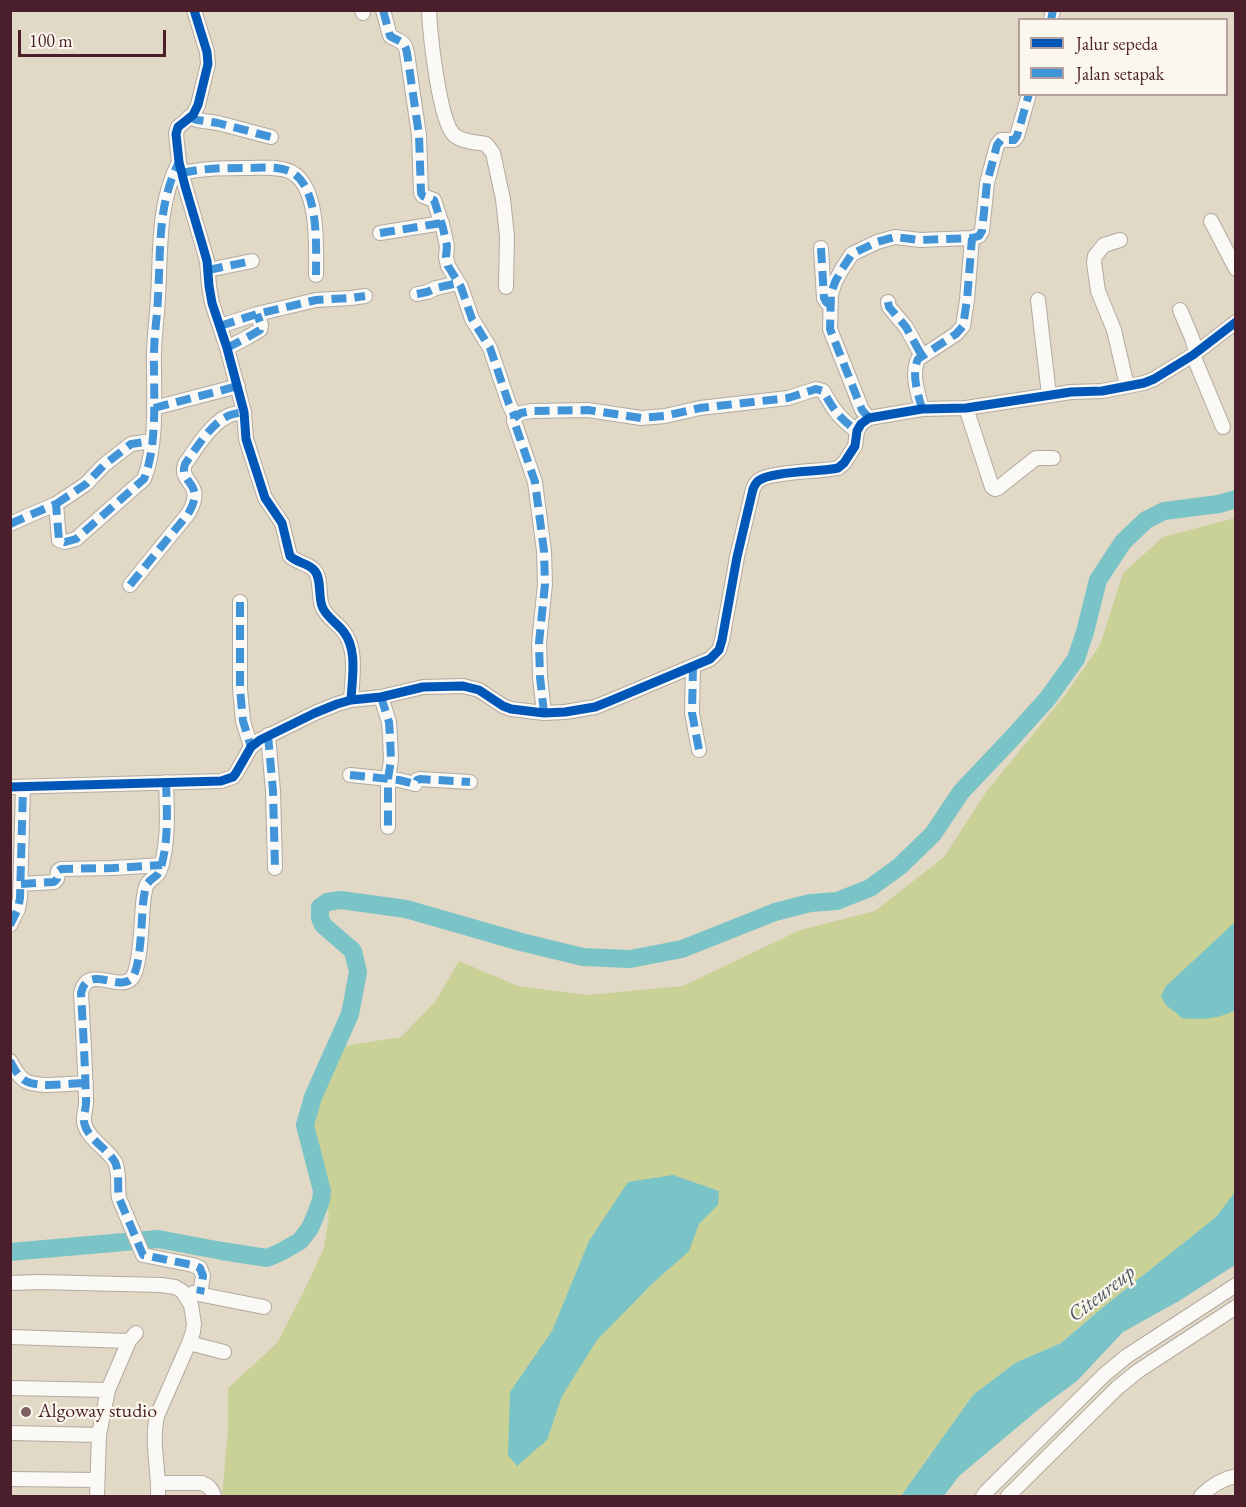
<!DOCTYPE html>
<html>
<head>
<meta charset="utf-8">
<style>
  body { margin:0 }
  #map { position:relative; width:1246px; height:1507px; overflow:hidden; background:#e1d8c6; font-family:"EB Garamond",serif }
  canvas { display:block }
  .frame { position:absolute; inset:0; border:12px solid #4a1f2b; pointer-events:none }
  .legend { position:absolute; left:1018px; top:18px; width:210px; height:78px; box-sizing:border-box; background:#fbf7ec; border:2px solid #b4a19f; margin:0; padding:8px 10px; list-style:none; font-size:18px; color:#4a1f2b }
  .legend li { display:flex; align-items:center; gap:12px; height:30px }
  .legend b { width:30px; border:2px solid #b4a19f }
  .scale { position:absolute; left:18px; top:30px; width:148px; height:27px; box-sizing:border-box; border:3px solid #4a1f2b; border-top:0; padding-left:8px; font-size:18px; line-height:21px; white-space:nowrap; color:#4a1f2b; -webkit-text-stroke:4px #fbf7ec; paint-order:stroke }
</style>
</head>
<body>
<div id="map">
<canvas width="1246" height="1507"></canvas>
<div class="frame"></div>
<ul class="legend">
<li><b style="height:8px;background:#0057b8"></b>Jalur sepeda</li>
<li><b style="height:8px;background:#4194d7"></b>Jalan setapak</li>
</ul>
<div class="scale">100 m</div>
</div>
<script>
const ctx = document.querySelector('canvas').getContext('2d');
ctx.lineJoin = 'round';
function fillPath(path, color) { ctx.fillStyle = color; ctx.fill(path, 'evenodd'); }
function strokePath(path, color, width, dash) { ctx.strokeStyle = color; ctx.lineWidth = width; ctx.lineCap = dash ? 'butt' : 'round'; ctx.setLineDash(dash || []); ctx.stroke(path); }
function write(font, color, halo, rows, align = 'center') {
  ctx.font = font + ' "EB Garamond",serif'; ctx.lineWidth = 4.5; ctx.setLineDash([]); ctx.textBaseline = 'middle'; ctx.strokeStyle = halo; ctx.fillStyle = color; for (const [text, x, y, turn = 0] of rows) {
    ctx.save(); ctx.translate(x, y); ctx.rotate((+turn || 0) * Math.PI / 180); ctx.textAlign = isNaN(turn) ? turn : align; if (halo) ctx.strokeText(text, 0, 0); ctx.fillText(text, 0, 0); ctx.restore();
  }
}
fillPath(new Path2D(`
  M1235,518L1236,1192L1216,1217L1102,1308L1061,1343L1015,1363L973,1395L901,1496H222L228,1429V1388L277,1343L303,1293L324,1248L329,1215L305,1125L313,1097L337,1047L401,1037L435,1002L459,961L518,986L587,995L683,986L800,930L875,911L944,857L986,792L1066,694L1100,645L1123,573L1163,537Z`), '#cad197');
fillPath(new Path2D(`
  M1235,922V1010C1220,1019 1199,1020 1182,1018L1165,1004L1161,996L1166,986Z
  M673,1175L719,1191L718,1205L699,1224L689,1251L652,1284L597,1340L562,1396L547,1440L517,1466L508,1455L510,1392L552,1331L589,1241L628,1182Z
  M1235,1192V1265L1179,1301L1123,1332L1077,1381L1039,1409L959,1476L944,1496H901L973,1395L1015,1363L1061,1343L1102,1308L1216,1217Z`), '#7ac4c8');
strokePath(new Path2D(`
  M10,1252L158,1239L222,1251L267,1258L281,1252L300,1241L310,1228L316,1214L321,1200L322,1191L305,1125L313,1097L350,1014L358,972L353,951L323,925L320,918V907L327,902L341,900L406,909L521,942L583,957L630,959L682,949L775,912L810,903L837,901L870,888L900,866L933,834L961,792L1013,737L1048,698L1076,659L1085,632L1098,580L1123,542L1146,520L1164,511L1219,504L1236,499`), '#7ac4c8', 18);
const minor = new Path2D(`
  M194,10L207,52L208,64L198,105L193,115L178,127L176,134L179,162L185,186L203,247L207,261L209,286L212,303L227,348L244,412L246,439L265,498L282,523L290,556C297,563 308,563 314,570C322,578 318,596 322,606C325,616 337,623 343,631C358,649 352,678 351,700
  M362,10L363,13
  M383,10L390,36C400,42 405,41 407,53L419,135L421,193L423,196L434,200L443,228L447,246L446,257L448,266L461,287L472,319L490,348L509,404L515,417
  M429,10C430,34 439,120 454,135C462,142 476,142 486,144L493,153L503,199L507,236L506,287
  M1051,20L1053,10
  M189,117L197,120L218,123L271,137
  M182,173C204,168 225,168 247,168C261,168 276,166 289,171C320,184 316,247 316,275
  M1211,221L1236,269
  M380,233L442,223
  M972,238L979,236L982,231L987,183L997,145L1001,140H1014L1017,136L1029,94
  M1120,240L1104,245L1095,256L1094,263L1098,291L1114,330L1127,386
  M821,248L824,298L828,304
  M208,270L252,261
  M417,294L427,292L436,288L458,283
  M1038,300L1049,395
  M888,302L889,307L906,327L922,356
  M1180,310L1192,338L1196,352
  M220,326L257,314L316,300L351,298L365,296
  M227,348L248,337L260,330L261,325L257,314
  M1193,355L1223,427
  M154,408L238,386
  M966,408L992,487L995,489L998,488L1036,458H1053
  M869,418L862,410L830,329L831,294L835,282L842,269L852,254L877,242L895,237L920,240L972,238L967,300L963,326L956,334L918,359C911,375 918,393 922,409
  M56,504L86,484L104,465L131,444L152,441
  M10,524L30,515L56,504L59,540L65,542L76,539L144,479C157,446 154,402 154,366C153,343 157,320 158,297C161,250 157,205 179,162
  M130,585L188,514C207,482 178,484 185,464C195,450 210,425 226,417C231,414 238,413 244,412
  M240,602V689L243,721L251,747
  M693,666L692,713L699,750
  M381,697L389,722L390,736L391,760L388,779V827
  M544,713L540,677L539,643L545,584L544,551L535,482L514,421V418L521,413L532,411L588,410L641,418L665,416L700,408L788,398L816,389L823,391C834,410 839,418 857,431
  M268,735L273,791L275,868
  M350,775L399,780L415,784L417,780L420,779L470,782
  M166,782C167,810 169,843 160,870C158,877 152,877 148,883C145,886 145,892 144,896C141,914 142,965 132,978C119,993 88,963 81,993C83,1028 85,1064 86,1099C87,1106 83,1115 84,1122C87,1139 107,1148 115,1162C120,1173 117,1187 119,1198L143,1255L193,1265L200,1268L203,1276L200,1294
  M10,787L221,781L233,777L236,773L251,747L260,740L315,713L337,704L351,700L381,697L423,687L463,686L479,690L503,706L511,709L544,713L565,712L595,707L610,701L710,659L719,650L722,640L737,557L753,489C754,486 755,484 758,481C770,471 821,472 838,468L844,463L855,446L857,431L861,424L869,418L922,409L966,408L1071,392L1102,391L1144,383L1154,379L1193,355L1236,322
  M21,884L54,882L57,879L58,871L61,869L113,868L162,865
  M10,925L18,909L20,898L23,787
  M10,1061C14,1068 17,1075 24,1080C37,1089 70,1083 86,1083
  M10,1283L39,1282L161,1285L175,1287L182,1291L191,1305L194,1324L193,1332L189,1343L157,1416C151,1443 159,1469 158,1496
  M193,1293L264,1307
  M10,1337L129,1341
  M189,1343L224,1352
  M10,1388L108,1390
  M10,1433L99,1435
  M10,1479L97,1480
  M158,1483H202C209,1486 212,1489 214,1496
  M97,1496L99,1435L108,1390L129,1341L136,1333
  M983,1496L986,1492L1105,1374L1127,1356L1236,1285
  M1008,1496L1117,1388L1138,1371L1236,1307
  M1201,1496C1211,1486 1221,1479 1236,1476`);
strokePath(minor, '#b3aaa0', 16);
strokePath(minor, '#faf9f6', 14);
strokePath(new Path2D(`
  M383,10L390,36C400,42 405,41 407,53L419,135L421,193L423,196L434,200L443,228L447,246L446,257L448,266L461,287L472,319L490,348L509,404L515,417
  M1051,20L1053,10
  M189,117L197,120L218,123L271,137
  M182,173C204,168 225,168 247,168C261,168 276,166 289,171C320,184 316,247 316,275
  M380,233L442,223
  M972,238L979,236L982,231L987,183L997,145L1001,140H1014L1017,136L1029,94
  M821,248L824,298L826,302L831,306
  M208,270L252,261
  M417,294L427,292L436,288L458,283
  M888,302L889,307L906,327L922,356
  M220,326L257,314L316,300L351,298L365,296
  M227,348L248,337L260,330L261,325L257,314
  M154,408L238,386
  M869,418L862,410L830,329L831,294L835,282L842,269L852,254L877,242L895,237L920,240L972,238L967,300L963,326L956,334L918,359C911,375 918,393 922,409
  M56,504L86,484L104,465L131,444L152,441
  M10,524L30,515L56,504L59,540L65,542L76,539L144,479C157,446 154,402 154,366C153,343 157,320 158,297C161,250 157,205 179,162
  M130,585L188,514C207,482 178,484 185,464C195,450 210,425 226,417C231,414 238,413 244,412
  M240,602V689L243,721L251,747
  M693,666L692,713L699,750
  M381,697L389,722L390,736L391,760L388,779V827
  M544,713L540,677L539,643L545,584L544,551L535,482L514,421V418L521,413L532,411L588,410L641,418L665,416L700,408L788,398L816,389L823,391C834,410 839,418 857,431
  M268,735L273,791L275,868
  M350,775L399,780L415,784L417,780L420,779L470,782
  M166,782C167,810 169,843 160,870C158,877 152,877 148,883C145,886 145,892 144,896C141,914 142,965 132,978C119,993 88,963 81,993C83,1028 85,1064 86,1099C87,1106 83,1115 84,1122C87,1139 107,1148 115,1162C120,1173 117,1187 119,1198L143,1255L193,1265L200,1268L203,1276L200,1294
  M21,884L54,882L57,879L58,871L61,869L113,868L162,865
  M10,925L18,909L20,898L23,787
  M10,1061C14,1068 17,1075 24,1080C37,1089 70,1083 86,1083`), '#4194d7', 8, [15, 8]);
strokePath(new Path2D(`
  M194,10L207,52L208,64L198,105L193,115L178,127L176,134L179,162L185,186L203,247L207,261L209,286L212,303L227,348L244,412L246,439L265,498L282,523L290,556C297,563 308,563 314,570C322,578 318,596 322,606C325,616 337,623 343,631C358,649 352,678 351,700
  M10,787L221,781L233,777L236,773L251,747L260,740L315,713L337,704L351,700L381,697L423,687L463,686L479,690L503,706L511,709L544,713L565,712L595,707L610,701L710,659L719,650L722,640L737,557L753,489C754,486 755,484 758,481C770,471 821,472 838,468L844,463L855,446L857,431L861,424L869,418L922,409L966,408L1071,392L1102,391L1144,383L1154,379L1193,355L1236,322`), '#0057b8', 9);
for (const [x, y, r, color] of [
  [26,1412,6,"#7f6061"]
]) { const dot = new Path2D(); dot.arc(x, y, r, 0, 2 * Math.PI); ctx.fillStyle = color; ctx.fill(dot); strokePath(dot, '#fbf7ec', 2); }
write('20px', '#4a1f2b', '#fbf7ec', [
  ["Algoway studio",38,1412]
], 'left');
write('italic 21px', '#4b5662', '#fbf7ec', [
  ["Citeureup",1102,1294,-38]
]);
</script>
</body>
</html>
